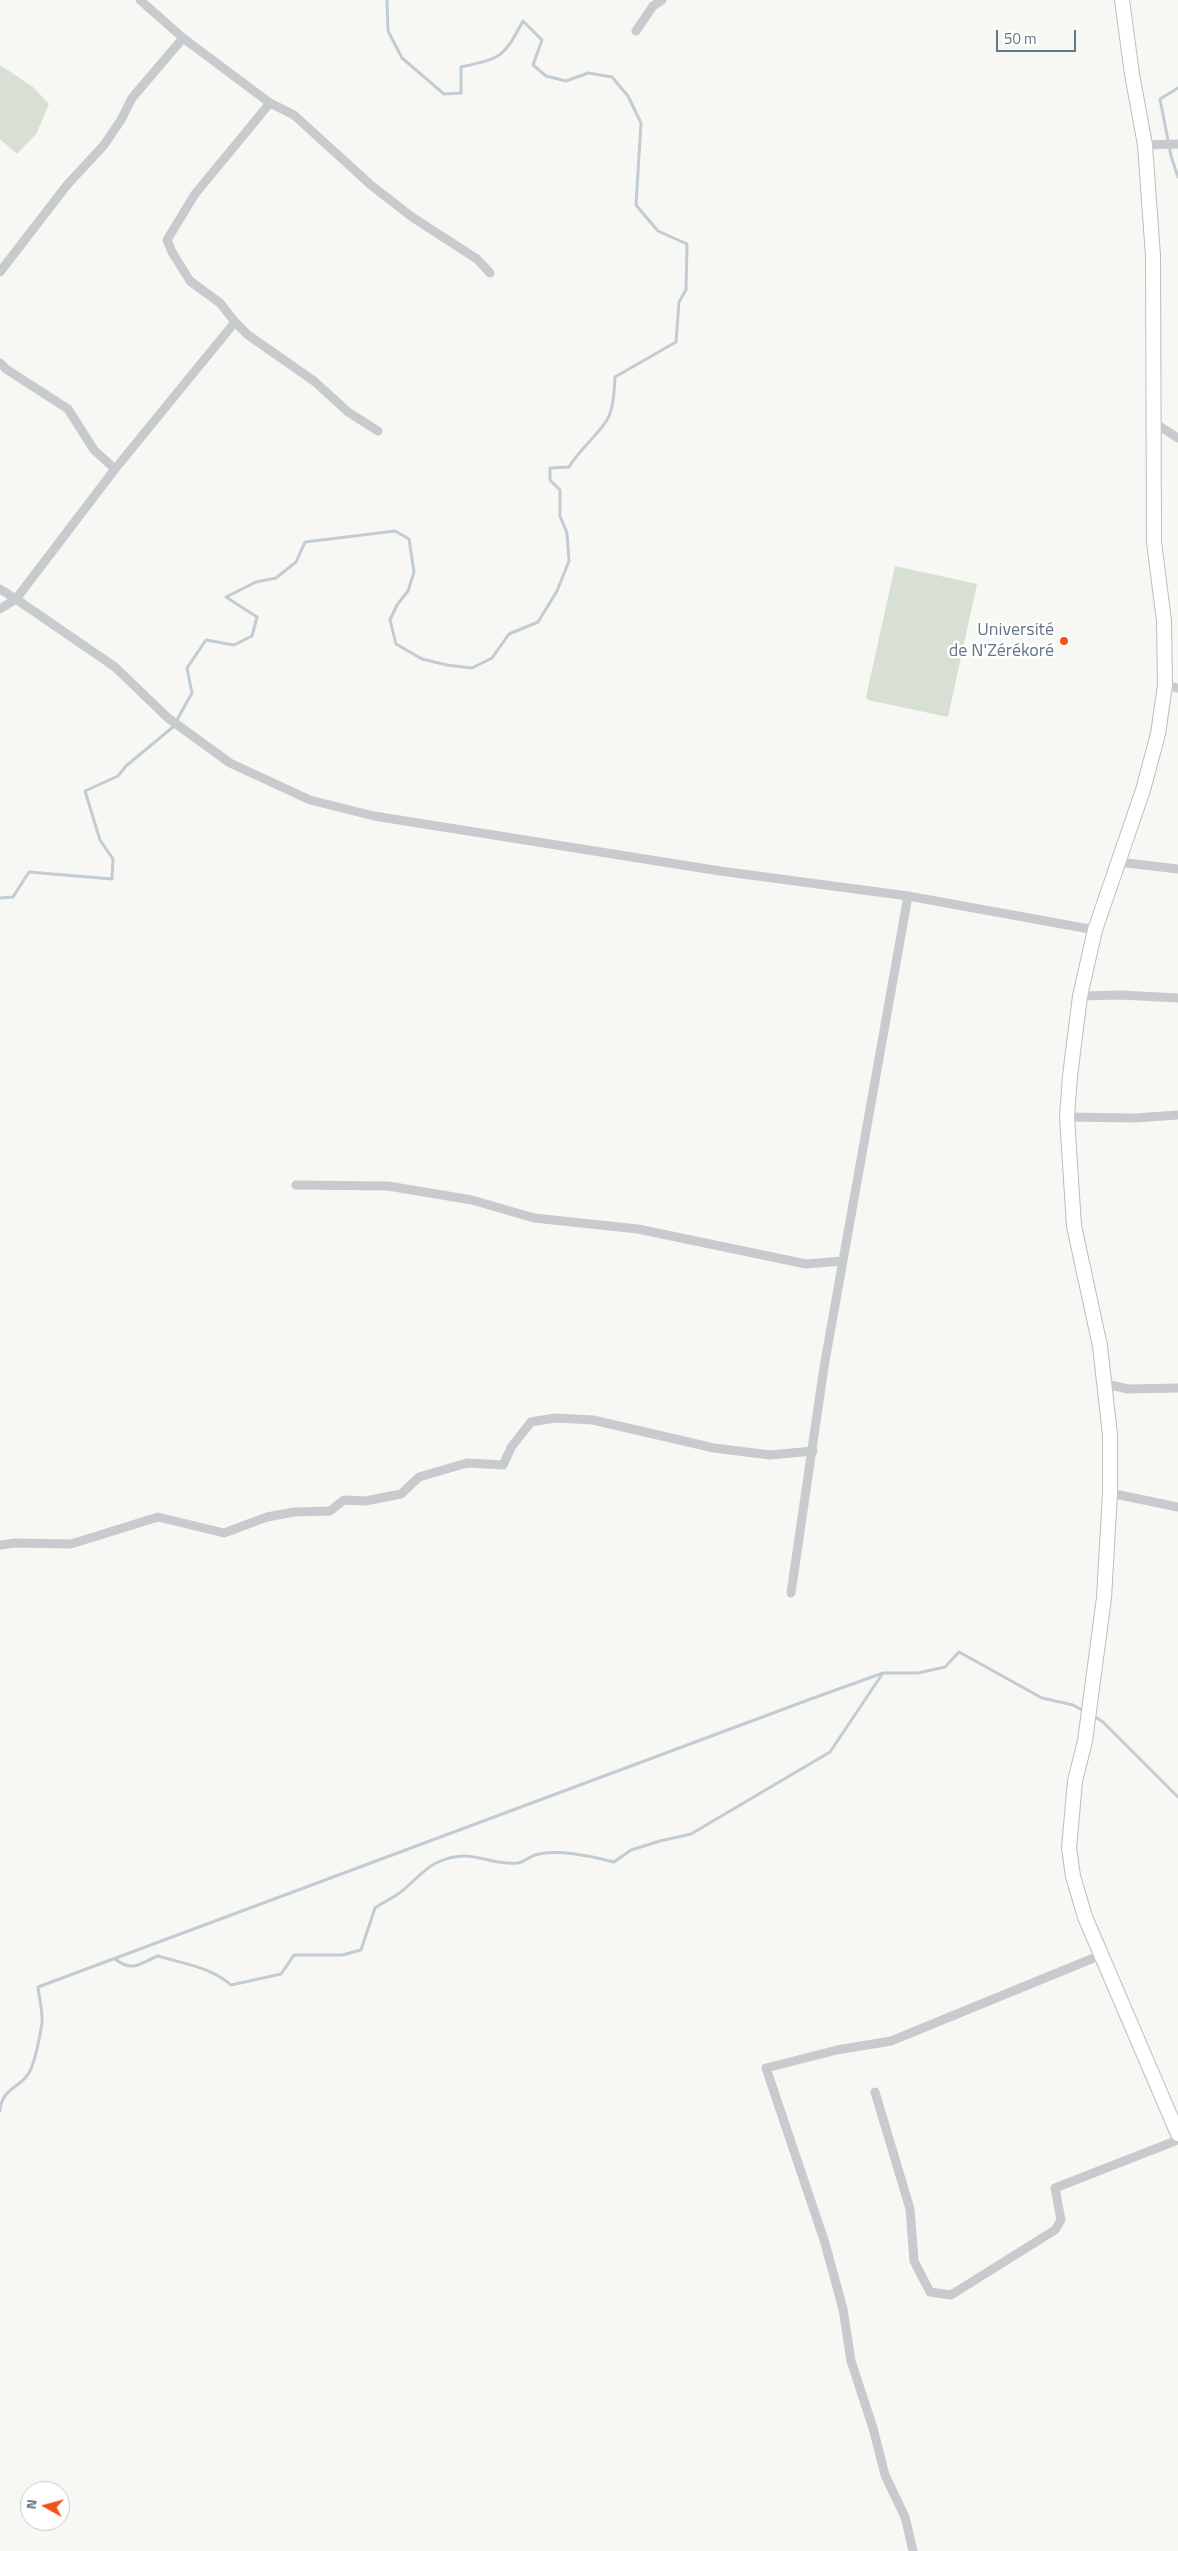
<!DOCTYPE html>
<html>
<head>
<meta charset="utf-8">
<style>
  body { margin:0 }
  #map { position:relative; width:1178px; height:2551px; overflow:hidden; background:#f7f7f4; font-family:"Titillium Web",sans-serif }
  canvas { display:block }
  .north { position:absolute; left:20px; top:2481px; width:50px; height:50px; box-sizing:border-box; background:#fff; border:1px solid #c1c8cf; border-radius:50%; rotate:277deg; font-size:14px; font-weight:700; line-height:20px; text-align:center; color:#637688 }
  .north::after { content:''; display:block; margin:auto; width:18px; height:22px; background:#f35218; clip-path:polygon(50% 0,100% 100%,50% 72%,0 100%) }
  .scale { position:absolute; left:996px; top:30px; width:80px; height:22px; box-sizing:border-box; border:2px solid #637688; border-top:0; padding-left:6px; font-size:15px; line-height:18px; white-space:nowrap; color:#637688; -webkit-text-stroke:4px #fff; paint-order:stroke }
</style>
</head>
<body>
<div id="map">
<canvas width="1178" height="2551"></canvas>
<div class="north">N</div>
<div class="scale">50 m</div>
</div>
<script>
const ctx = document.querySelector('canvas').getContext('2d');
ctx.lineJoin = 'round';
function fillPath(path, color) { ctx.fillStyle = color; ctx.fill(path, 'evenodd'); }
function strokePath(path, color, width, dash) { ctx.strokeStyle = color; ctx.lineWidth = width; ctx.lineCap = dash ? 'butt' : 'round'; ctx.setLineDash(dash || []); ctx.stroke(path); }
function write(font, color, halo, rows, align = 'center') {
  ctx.font = font + ' "Titillium Web",sans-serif'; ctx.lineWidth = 5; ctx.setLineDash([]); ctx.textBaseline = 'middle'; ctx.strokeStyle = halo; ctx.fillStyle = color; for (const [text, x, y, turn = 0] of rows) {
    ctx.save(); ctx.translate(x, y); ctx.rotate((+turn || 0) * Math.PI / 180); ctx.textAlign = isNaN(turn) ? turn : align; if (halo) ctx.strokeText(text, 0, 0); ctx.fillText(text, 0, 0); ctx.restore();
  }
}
fillPath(new Path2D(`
  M0,65L33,87L49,104L36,134L17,154L0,139Z
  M895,566L977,584L948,717L868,700L866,697Z`), '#d8e0d4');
strokePath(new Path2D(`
  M1178,88L1160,99L1171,156L1178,177
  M0,898L13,897L29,872L112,879L113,859L100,840L85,791L118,776L126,766L173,727L192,693L187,668L206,640L234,645L252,636L257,617L226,597L256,582L276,578L296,562L305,542L395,531L409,539L414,572L408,591L397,605L390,620L396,644L422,659L447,665L472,668L492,658L509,634L538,622L557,591L569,561L567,533L560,516V490L550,480V468L569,467C580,449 597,436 607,420C614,408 614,391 615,377L676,342L679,302L686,290L687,244L658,231L636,205L641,123L628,96L612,77L588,73L566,81L546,76L533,65L542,40L523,21C503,58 502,58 461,67V93L444,94L402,58L388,31L387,0
  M1092,1715L1103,1722L1178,1797
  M115,1959C133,1973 140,1963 158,1956C184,1964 211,1967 231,1985L281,1974L294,1955H342L361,1950L375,1908C382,1903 391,1899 398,1894C411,1885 422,1870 436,1863C472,1846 486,1866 518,1863C524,1862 529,1857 535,1855C557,1848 593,1857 614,1862L631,1850L660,1841L691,1834L830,1752L883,1673
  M0,2111C1,2087 23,2088 31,2069C36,2056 40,2036 42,2023C43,2012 39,1998 38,1987L808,1700L883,1673H918L945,1667L959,1652L1042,1698L1073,1705L1084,1711`), '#c1cdd2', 3);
const primary = new Path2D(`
  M1122,0L1132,74L1145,145L1153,256L1154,542L1164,621L1165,685L1158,734L1143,790L1095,930L1080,996L1070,1076L1067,1117L1074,1226L1100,1346L1110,1435V1493L1104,1598L1085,1741L1075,1781L1069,1848L1073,1876L1085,1917L1178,2134`);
strokePath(primary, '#babec2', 16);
strokePath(new Path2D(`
  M140,0L183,38L270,103L294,115L372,186L412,217L477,259L490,273
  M636,31L653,6L662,0
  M270,103L195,194L167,240L172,252L190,281L220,303L235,322L248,335L314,381L348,412L378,431
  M1145,145L1178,144
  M0,272L67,185L104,145L121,120L132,98L183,38
  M235,322L115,469L16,599L115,667L168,718L230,763L310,800L374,816L720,871L908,896L1095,930
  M0,363L6,369L68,409L94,450L115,469
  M1153,422L1178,438
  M0,589L16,599L0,609
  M1165,685L1178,688
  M1118,862L1178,869
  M1080,996L1121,995L1178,998
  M1067,1117L1134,1118L1178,1115
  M296,1185L388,1186L472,1200L534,1218L638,1229L806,1264L843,1261
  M1106,1384L1128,1389L1178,1388
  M1110,1493L1178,1507
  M0,1545L15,1543L71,1544L158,1517L224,1533L267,1517L294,1512L330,1511L344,1500L365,1501L401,1494L419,1477L467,1463L503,1465L512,1446L531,1422L555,1418L593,1420L714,1448L770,1455L813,1451
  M791,1593L824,1367L908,896
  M875,2092L910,2209L914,2261L930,2292L951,2295L1055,2230L1061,2220L1055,2188L1178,2140
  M913,2551L905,2517L885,2475L873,2428L851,2361L843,2309L825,2243L766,2068L837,2050L891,2041L1101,1955`), '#c7cbce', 9);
strokePath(primary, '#fff', 14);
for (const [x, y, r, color] of [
  [1064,641,5,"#f35218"]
]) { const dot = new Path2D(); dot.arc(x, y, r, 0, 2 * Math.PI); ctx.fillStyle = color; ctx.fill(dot); strokePath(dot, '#fff', 2); }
write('18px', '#637688', '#fff', [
  ["Université",1054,631],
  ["de N'Zérékoré",1054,652]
], 'right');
</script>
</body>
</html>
